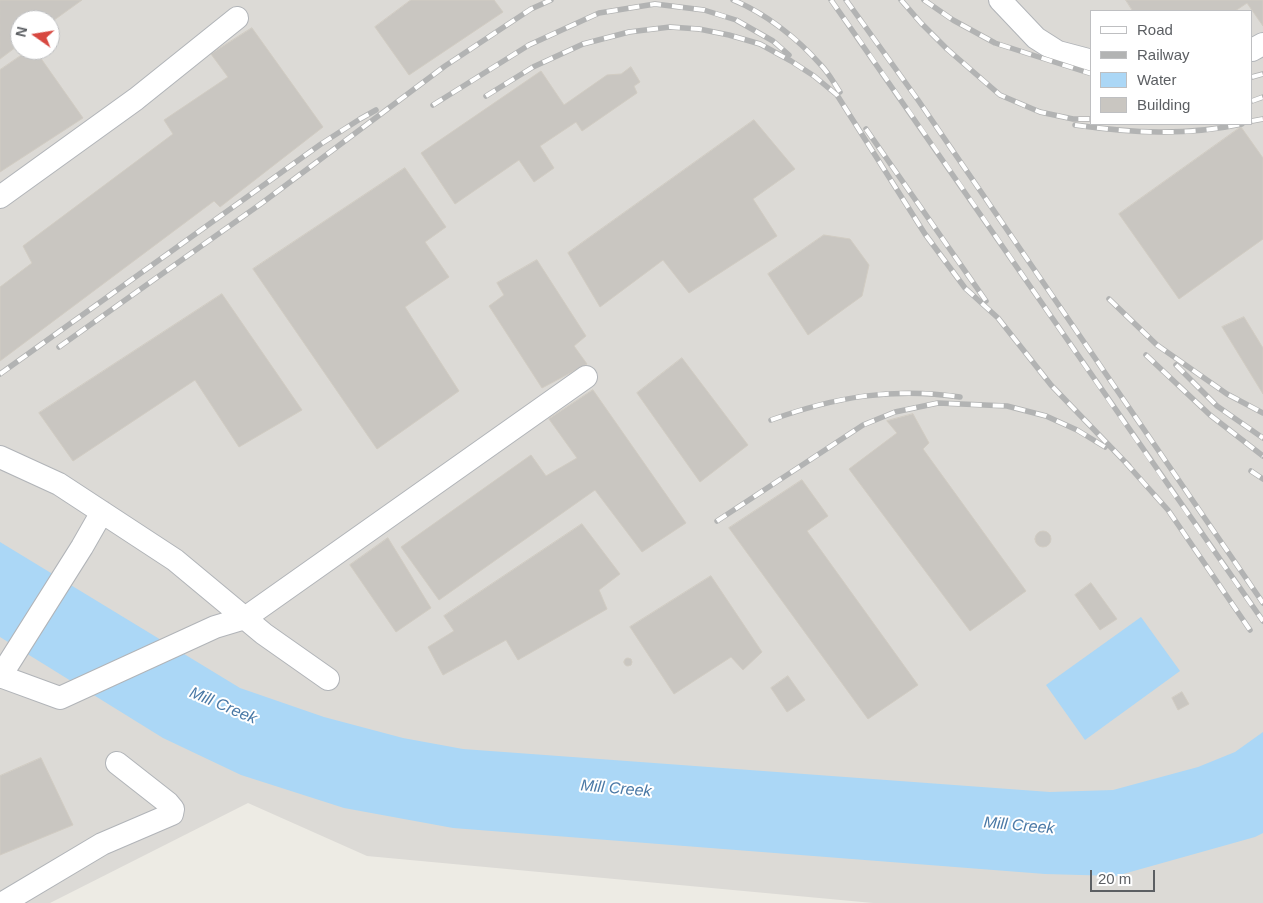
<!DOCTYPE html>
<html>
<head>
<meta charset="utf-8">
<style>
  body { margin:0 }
  #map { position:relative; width:1263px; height:903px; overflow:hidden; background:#edebe4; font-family:Helvetica,sans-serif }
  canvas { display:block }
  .legend { position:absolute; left:1090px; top:10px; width:162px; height:115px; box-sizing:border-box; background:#fff; border:1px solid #bebfc1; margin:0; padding:6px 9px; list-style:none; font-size:15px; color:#5c5f63 }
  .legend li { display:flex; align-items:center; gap:10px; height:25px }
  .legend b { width:25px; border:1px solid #bebfc1 }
  .north { position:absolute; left:10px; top:10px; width:50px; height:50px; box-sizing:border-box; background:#fff; border:1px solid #bebfc1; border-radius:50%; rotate:283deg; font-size:14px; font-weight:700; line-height:20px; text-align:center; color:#5c5f63 }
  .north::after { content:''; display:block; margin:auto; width:18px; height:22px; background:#d74840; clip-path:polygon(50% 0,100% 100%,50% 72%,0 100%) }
  .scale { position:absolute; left:1090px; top:870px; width:65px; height:22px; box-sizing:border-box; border:2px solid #5c5f63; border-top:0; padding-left:6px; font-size:15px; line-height:18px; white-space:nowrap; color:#5c5f63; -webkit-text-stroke:4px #fff; paint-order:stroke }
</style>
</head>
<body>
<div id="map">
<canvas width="1263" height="903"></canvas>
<ul class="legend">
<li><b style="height:6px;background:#fff"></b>Road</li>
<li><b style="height:6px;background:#b2b3b3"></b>Railway</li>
<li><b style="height:14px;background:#abd7f6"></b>Water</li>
<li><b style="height:14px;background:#c9c6c1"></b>Building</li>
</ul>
<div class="north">N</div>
<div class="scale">20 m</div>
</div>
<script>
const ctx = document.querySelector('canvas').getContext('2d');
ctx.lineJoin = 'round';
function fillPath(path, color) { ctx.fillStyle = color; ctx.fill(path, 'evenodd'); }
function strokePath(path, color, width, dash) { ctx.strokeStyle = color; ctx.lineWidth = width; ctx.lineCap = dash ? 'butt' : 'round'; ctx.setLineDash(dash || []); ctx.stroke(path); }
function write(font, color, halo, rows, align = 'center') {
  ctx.font = font + ' Helvetica,sans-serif'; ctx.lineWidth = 4; ctx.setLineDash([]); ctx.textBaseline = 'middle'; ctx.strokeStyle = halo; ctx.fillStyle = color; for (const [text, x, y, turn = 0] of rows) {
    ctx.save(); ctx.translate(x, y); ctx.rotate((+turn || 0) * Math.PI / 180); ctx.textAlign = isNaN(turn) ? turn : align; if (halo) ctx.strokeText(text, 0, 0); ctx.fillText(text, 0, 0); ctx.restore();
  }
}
fillPath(new Path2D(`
  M0,0H1263V903H873L367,856L248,803L50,903H0ZM1092,11H1252V124H1092ZM20,20H50V50H20Z`), '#dcdad6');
fillPath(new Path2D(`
  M0,542L240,688L324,717L403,738L463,749L1050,792L1113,790L1198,767L1235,752L1263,732V833L1255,837L1116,876L1045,874L453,828L344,808L241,775L163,738L0,637Z
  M1141,617L1180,671L1085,740L1046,685Z`), '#abd7f6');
const building = new Path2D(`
  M0,0H82L50,23V20H20V44L0,59Z
  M411,0H494L503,12L409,75L375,27Z
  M1126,0H1263V26L1247,3L1235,11H1133Z
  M252,28L323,127L220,207L214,201L0,361V287L32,263L23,246L173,134L164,120L228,77L211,54Z
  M29,50H35L83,118L0,172V70Z
  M631,67L640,82L634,86L637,93L582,131L576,122L540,146L554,168L534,182L519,160L455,204L421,153L541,71L564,105L607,75L621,74Z
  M754,120L795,169L753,199L777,236L689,293L663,260L600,307L568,253Z
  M1241,127L1263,158V239L1179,299L1119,214Z
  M405,168L446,227L425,242L449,277L405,307L459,391L377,449L253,269Z
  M824,235L850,239L869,265L862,296L808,335L768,274Z
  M537,260L586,336L574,346L587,364L542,388L489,306L504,295L497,283Z
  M222,294L302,410L239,447L195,380L73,461L39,413Z
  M1244,317L1263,348V394L1222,327Z
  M682,358L748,445L700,482L637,393Z
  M593,390L686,523L642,552L595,490L439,600L401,547L531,455L546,476L577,458L549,419Z
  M913,414L929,443L923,449L1026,591L970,631L849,469L897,433L887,421Z
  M802,480L828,516L807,531L918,685L868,719L729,528Z
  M582,524L620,574L599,590L607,609L518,660L506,640L443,675L428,647L454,631L444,616Z
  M1035 539a8 8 0 1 1 16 0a8 8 0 1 1-16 0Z
  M388,538L431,608L396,632L350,565Z
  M711,576L762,652L743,670L731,657L674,694L630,627Z
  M1091,583L1117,619L1100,630L1075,595Z
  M624 662a4 4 0 1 1 8 0a4 4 0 1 1-8 0Z
  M788,676L805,700L787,712L771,688Z
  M1182,692L1189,704L1178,710L1172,698Z
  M41,758L73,825L0,855V776Z`);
fillPath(building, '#c9c6c1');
strokePath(building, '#d1ccc3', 1);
const minor = new Path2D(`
  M1000,0L1036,38L1058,52L1092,61
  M1252,50L1263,44
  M0,197L136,99L237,18
  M0,457L59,484L175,560L264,634L328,679
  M0,676L60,698L215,627L245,618L586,377
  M0,677L82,547L102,512
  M3,903L102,844L172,814L173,809L168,803L117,763`);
strokePath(minor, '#b1b4b8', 24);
strokePath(minor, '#fff', 22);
const rail = new Path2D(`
  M733,0C765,13 797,38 820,64C828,72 834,83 840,92
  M831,0C976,206 1118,415 1263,621
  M846,0L918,100L1263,603
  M901,0L921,23L947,49L1000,95L1040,112L1073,119H1092
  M924,0L953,20L995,43L1092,74
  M1252,77L1263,74
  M486,96L533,67L583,44L629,32L670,27L699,29L729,35L760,44L791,61L814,76L837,95L925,234L965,288L998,318L1051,385L1129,466
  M1252,101L1263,97
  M433,105L529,45L599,13L655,4L704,10L736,20L773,41L789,55
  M1252,121L1263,119
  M1075,125C1132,133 1185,136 1242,124
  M866,129L986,301
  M1109,299L1157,345L1227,394L1263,413
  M59,347L262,203L445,66L531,9L551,0
  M1146,355L1210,415L1263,456
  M1176,365L1217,406L1263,438
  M0,374L321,144L360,119L376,110
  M771,420C835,397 893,387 960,397
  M1125,462L1168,510L1250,630
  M1251,471L1263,479
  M717,521L863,425L895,412L938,403L1007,406L1046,416L1077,430L1105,447`);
strokePath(rail, '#b2b3b3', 5.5);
strokePath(rail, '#fff', 4, [11]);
write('italic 16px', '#4a79a6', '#fff', [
  ["Mill Creek",223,706,23],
  ["Mill Creek",616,789,5],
  ["Mill Creek",1019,826,5]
]);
</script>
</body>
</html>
